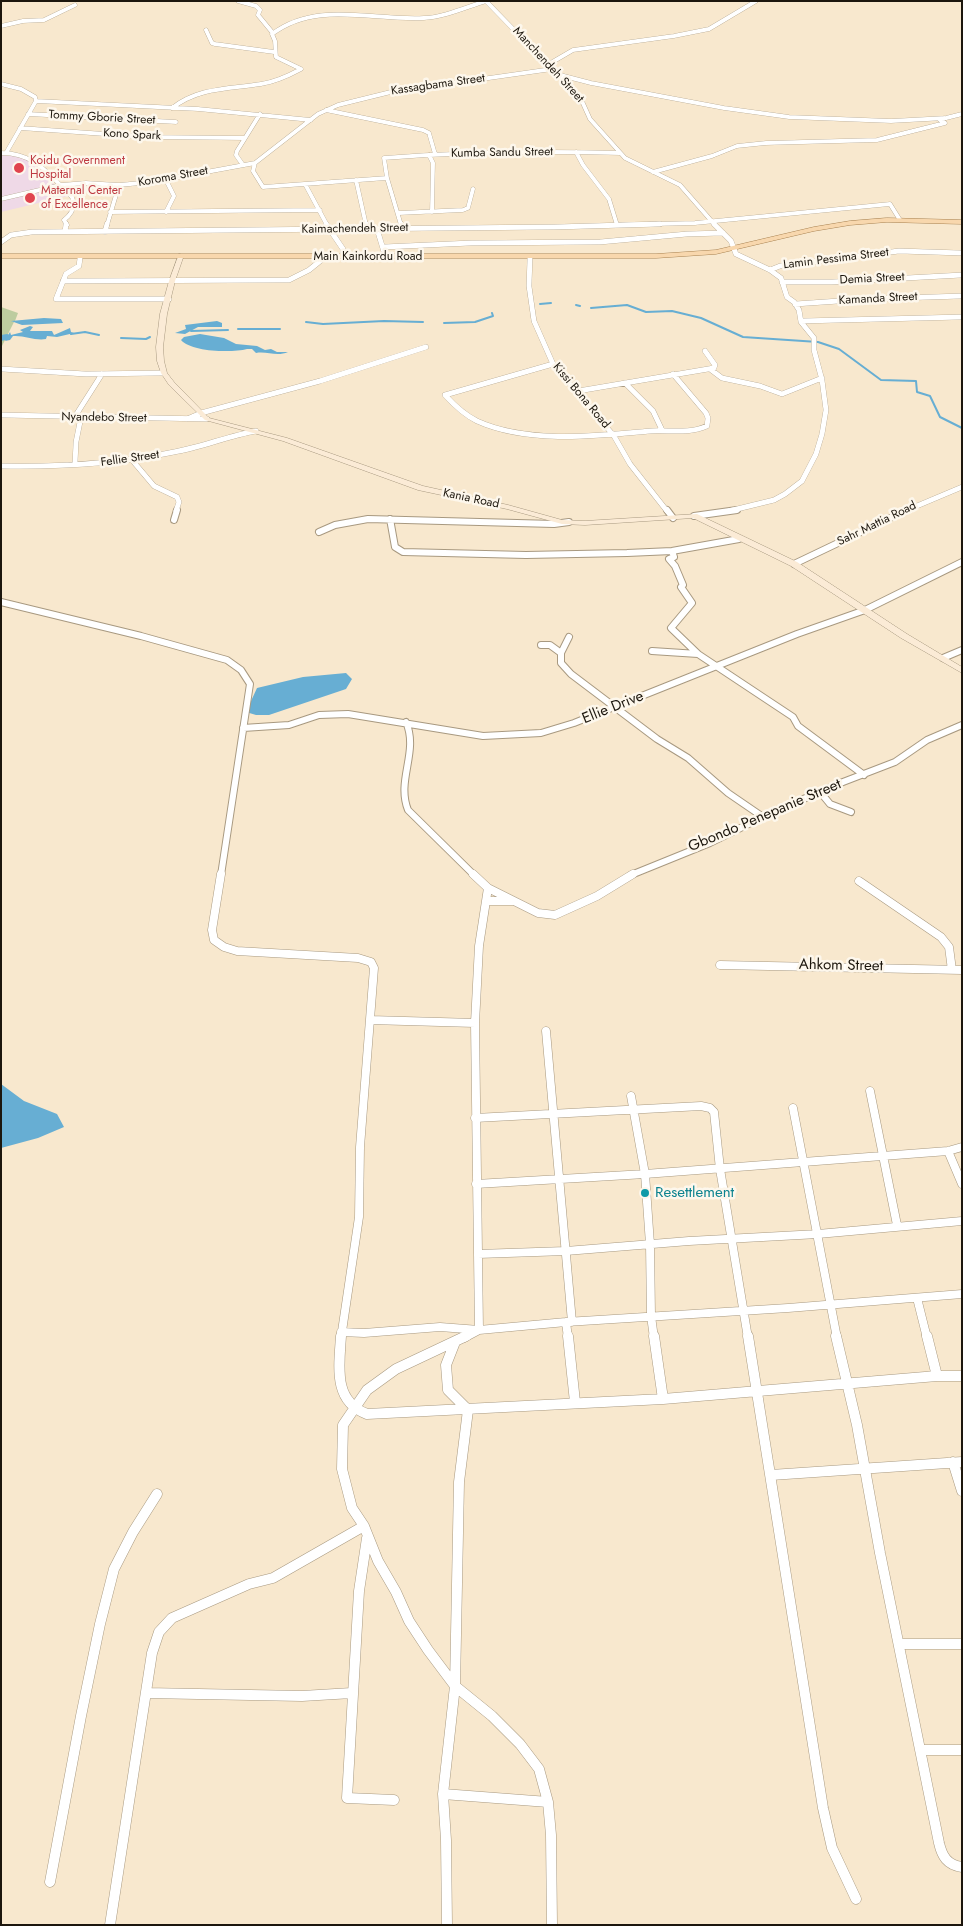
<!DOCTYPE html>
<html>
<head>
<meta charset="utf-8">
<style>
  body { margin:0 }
  #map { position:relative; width:963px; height:1926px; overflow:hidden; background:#f8e8ce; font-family:Jost,sans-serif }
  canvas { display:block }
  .frame { position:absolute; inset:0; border:2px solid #1c160d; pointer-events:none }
</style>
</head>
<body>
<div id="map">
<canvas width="963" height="1926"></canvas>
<div class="frame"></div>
</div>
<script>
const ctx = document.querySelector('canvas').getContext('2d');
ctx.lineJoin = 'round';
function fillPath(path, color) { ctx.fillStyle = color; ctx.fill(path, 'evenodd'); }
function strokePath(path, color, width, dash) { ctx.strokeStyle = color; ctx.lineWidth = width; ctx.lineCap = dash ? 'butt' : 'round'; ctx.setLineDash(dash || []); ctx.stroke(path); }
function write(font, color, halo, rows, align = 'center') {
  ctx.font = font + ' Jost,sans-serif'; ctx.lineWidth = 5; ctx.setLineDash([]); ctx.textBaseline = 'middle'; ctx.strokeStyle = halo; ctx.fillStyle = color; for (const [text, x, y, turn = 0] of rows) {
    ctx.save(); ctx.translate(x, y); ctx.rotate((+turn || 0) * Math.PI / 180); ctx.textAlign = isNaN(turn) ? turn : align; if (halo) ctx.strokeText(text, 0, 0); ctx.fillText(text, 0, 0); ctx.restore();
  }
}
fillPath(new Path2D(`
  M1,155L27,157L47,178L68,196L1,212Z`), '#efd9e7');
fillPath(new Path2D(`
  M1,307L18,313L15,321H12L14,322L1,348Z`), '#bdcc9f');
fillPath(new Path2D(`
  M44,318L61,319L63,323L22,325L11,321Z
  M217,321L222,323V327H198L185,334L175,333L186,329L185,325Z
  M30,326L33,327L30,331H52L54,335L70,328L71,332L74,333L57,337L47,336L46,339C35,341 24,335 13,336L10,340L5,341L10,332L11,335L23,332L20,330Z
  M200,334L224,338L236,344L257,346L265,350L271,349L277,352H288C277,357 267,351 256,353L252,349H247C232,353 191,352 181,340L184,337Z
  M346,673L352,679L346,689L269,715H256L246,712L257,688L303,677Z
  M1,1084L24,1101L57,1114L64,1127L38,1138L1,1148Z`), '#67aed3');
strokePath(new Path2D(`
  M540,304L551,303
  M576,305L580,306
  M591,308L627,305L646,312L672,311L701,318L743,337L818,342L839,349L881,380L916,381L917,392L930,396L940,417L962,428
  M306,322L323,324L384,321L423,322
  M444,323L475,322L493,316L492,313
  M238,329H280
  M191,331L228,330
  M71,334L85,332L99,335
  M121,338L146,339L150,337`), '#67aed3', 2);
fillPath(new Path2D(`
  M7,334L10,335V339L1,341V335Z`), '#67aed3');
const minorFar4 = new Path2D(`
  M238,1L256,6L260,10L258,15L272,32
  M486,1L581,99L590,119L625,158L680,185L715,225
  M1,26L23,21L44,20L75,5
  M206,30L212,43L215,44L274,52
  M549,64L573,50L674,36L709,29L756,1
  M560,75L591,83L724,108L789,117L891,121L946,118L962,114
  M1,84L21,89L35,97L36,101L6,153
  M36,101L198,109L311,120
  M172,108C199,87 229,89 261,84C275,82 288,76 301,69L276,57L275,41L272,34C317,0 372,21 424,18C445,17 466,7 486,1
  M326,110L423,130L429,133L435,154
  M28,114L176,122
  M20,128L147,137L244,138
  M576,152L583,165L609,199L617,225
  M1,153C36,153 49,175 72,197C76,207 72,214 64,220L67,225
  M429,155L433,163L432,212
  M243,165L236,155L237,151L260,114
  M653,172L712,156L737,146L766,143L877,140L945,123L940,120L944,118
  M387,178L263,187L253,171L255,163L318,114L338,105L415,86L461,82L552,69
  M166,180L174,196L166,212
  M356,180L366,225
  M305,184L327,225
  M1,199L61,185L86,183L119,185L152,182L255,163
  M110,212L320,210
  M399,213L463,210L468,208L473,189
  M107,225L119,185
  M401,225L387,178L384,158C463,152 541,151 620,153
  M616,225L695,223L890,204L900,220`);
const minorFar3 = new Path2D(`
  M326,224L343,249V257
  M366,224L367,229
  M401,224L402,229
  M714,224L731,241L736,254L770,270L781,278L787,297L794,302L799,310L801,322L814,338V350L822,380L826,410L822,434L816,454L802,481L785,494L774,500L729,511
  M377,229L384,252
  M65,232L66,224
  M105,232L107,224
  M1,242L11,235L32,232L555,227L660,224
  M383,247L471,243L600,242L687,234L723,233
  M530,257L529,286L534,321L553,364L614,436L630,464L667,511
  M80,258L79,266L66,274L56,299H169
  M770,270L780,266L899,251L962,253
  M63,281L289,280L309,270L325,257
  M782,282H832L962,275
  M795,304L868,299L962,296
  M801,321L962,317
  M553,364L445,395C454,405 465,415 477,421C528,444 597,436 651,431C670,430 689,434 707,426L708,418L706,413L673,374
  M1,369L86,374L164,373
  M710,369L722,378L760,386L782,394L822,378
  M625,383L653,411L662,430
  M578,391L714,368L715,365L705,351
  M1,415L207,419
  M74,418L102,374
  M187,419L201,413L320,381L426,347
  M132,460L154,486L177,497L179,502L176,511
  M75,464L76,442L81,417
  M1,466C59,467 117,464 174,452C202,447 228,436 256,431
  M905,511L962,487`);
const minorFar2 = new Path2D(`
  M667,510L673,518
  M694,516L737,510
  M390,519L395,547L403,552L526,555L627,553L672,551L739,539
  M174,520L177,510
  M319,532L335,525L368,519L554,524L569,522
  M672,551L674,557L669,559L675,566L683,585L681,587L692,603L671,628L698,654
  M794,564L907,510
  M1,602L141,636L227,660L241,670L250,684L221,875
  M541,645H550L561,653V663L571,674L657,739L688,758L728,793L763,817
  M652,651L698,654L793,717L798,726L864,775
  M561,653L569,637
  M943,658L962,650
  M406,722C419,752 396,780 408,810L474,875
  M243,728L289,725L319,715L348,714L483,736L541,733L574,723L797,634L865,610L962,562
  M821,793L830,804L851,812
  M631,875L710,843L773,812L843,782L895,762L927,740L962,725`);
const minorFar1 = new Path2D(`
  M221,874L212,930L214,940L224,947L237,951L358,958L371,962L374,968L360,1147L359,1217L341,1338
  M473,874L488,888L538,913L555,915L597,896L633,874
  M859,881L941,937L949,947L952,970
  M486,901H511
  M720,965L962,970
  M370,1020L475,1023
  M546,1031L572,1322
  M870,1091L897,1225
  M631,1096L645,1174L650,1244L651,1316L654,1338
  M793,1108L837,1338
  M475,1118L701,1106L710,1108L714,1112L720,1169L748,1338
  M948,1151L962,1184
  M476,1184L645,1174L948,1151L962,1147
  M478,1254L566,1251L689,1241L818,1234L962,1221
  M917,1298L927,1338
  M566,1322L568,1338
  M479,1330L475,1023L479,946L488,888
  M341,1332L364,1333L440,1327L479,1330L566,1322L788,1308L962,1294
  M464,1338L479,1330`);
const minor = new Path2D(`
  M341,1336C339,1367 333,1401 367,1414L663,1399L937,1376H962
  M466,1336L396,1369L367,1390L343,1425L342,1469L352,1508L364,1526L378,1561L396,1592L409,1621L428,1650L455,1686L492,1716L520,1744L539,1769L548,1802L551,1835L552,1925
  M568,1336L575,1402
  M654,1336L663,1399
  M748,1336L823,1808L832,1848L856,1899
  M836,1336L857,1425L880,1553L939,1843C942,1856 947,1865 962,1867
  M927,1336L937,1376
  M953,1462L962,1491
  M771,1475L962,1462
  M367,1538L359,1591L347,1798L394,1800
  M899,1644H962
  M146,1693L302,1696L352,1693
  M920,1750H962
  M443,1794L548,1802
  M50,1882L81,1716L100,1624L114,1569L133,1532L157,1494
  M110,1925L152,1653L159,1632L172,1618L249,1584L273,1578L364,1526
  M447,1925L446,1840L443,1794L455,1686L459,1482L468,1410L448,1390L446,1365L455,1342`);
const secondary = new Path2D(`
  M179,254L184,255L175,281L167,314L163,347L164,361L167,373L174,382L209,418L287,438L423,486L508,505L562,520L585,521L697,514L797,562L907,634L962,667V673L901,638L791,566L693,518L585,525L562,524L507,509L418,490L283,441L205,420L169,385L161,373L157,361L156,347L160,314L169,281Z`);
const primary = new Path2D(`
  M887,218L962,220V224L887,222L850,225L814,231L716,254L656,258H1V254H656L716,250L814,227L850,221Z`);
strokePath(minorFar4, '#a89980', 4.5);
strokePath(minorFar3, '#a89980', 5.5);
strokePath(minorFar2, '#a89980', 8);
strokePath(minorFar1, '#a89980', 9);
strokePath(minor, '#a89980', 11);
strokePath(secondary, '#a89980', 1);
strokePath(primary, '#a88251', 1);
strokePath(minorFar4, '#fff', 4);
strokePath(minorFar3, '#fff', 5);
strokePath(minorFar2, '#fff', 6);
strokePath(minorFar1, '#fff', 8);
strokePath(minor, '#fff', 10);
fillPath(secondary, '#fbebd6');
fillPath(primary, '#f8d7ad');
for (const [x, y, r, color] of [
  [19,168,6,"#e0444e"],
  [30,198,6,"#e0444e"],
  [645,1193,5,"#0f9aa8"]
]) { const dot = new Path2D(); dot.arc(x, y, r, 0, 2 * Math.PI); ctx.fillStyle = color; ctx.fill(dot); strokePath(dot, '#fdf7ec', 2); }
write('12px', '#1c160d', '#fdf7ec', [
  ["Manchendeh Street",548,65,47],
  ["Kassagbama Street",438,85,-8],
  ["Tommy Gborie Street",102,118,3],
  ["Kono Spark",132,135,3],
  ["Kumba Sandu Street",502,153,-1],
  ["Koroma Street",173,177,-10],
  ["Kaimachendeh Street",355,229,-1],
  ["Main Kainkordu Road",368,257],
  ["Lamin Pessima Street",836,259,-7],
  ["Demia Street",872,279,-3],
  ["Kamanda Street",878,299,-3],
  ["Kissi Bona Road",581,396,50],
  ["Nyandebo Street",104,418,1],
  ["Fellie Street",130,459,-8],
  ["Kania Road",471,499,12],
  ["Sahr Mattia Road",877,524,-26]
]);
write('12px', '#be3a42', '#fdf7ec', [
  ["Koidu Government",30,161],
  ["Hospital",30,175],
  ["Maternal Center",41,191],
  ["of Excellence",41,205]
], 'left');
write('15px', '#1c160d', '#fdf7ec', [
  ["Ellie Drive",613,708,-22],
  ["Gbondo Penepanie Street",765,816,-23],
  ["Ahkom Street",841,966,1]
]);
write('15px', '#0d838f', '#fdf7ec', [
  ["Resettlement",655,1193]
], 'left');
</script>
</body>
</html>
